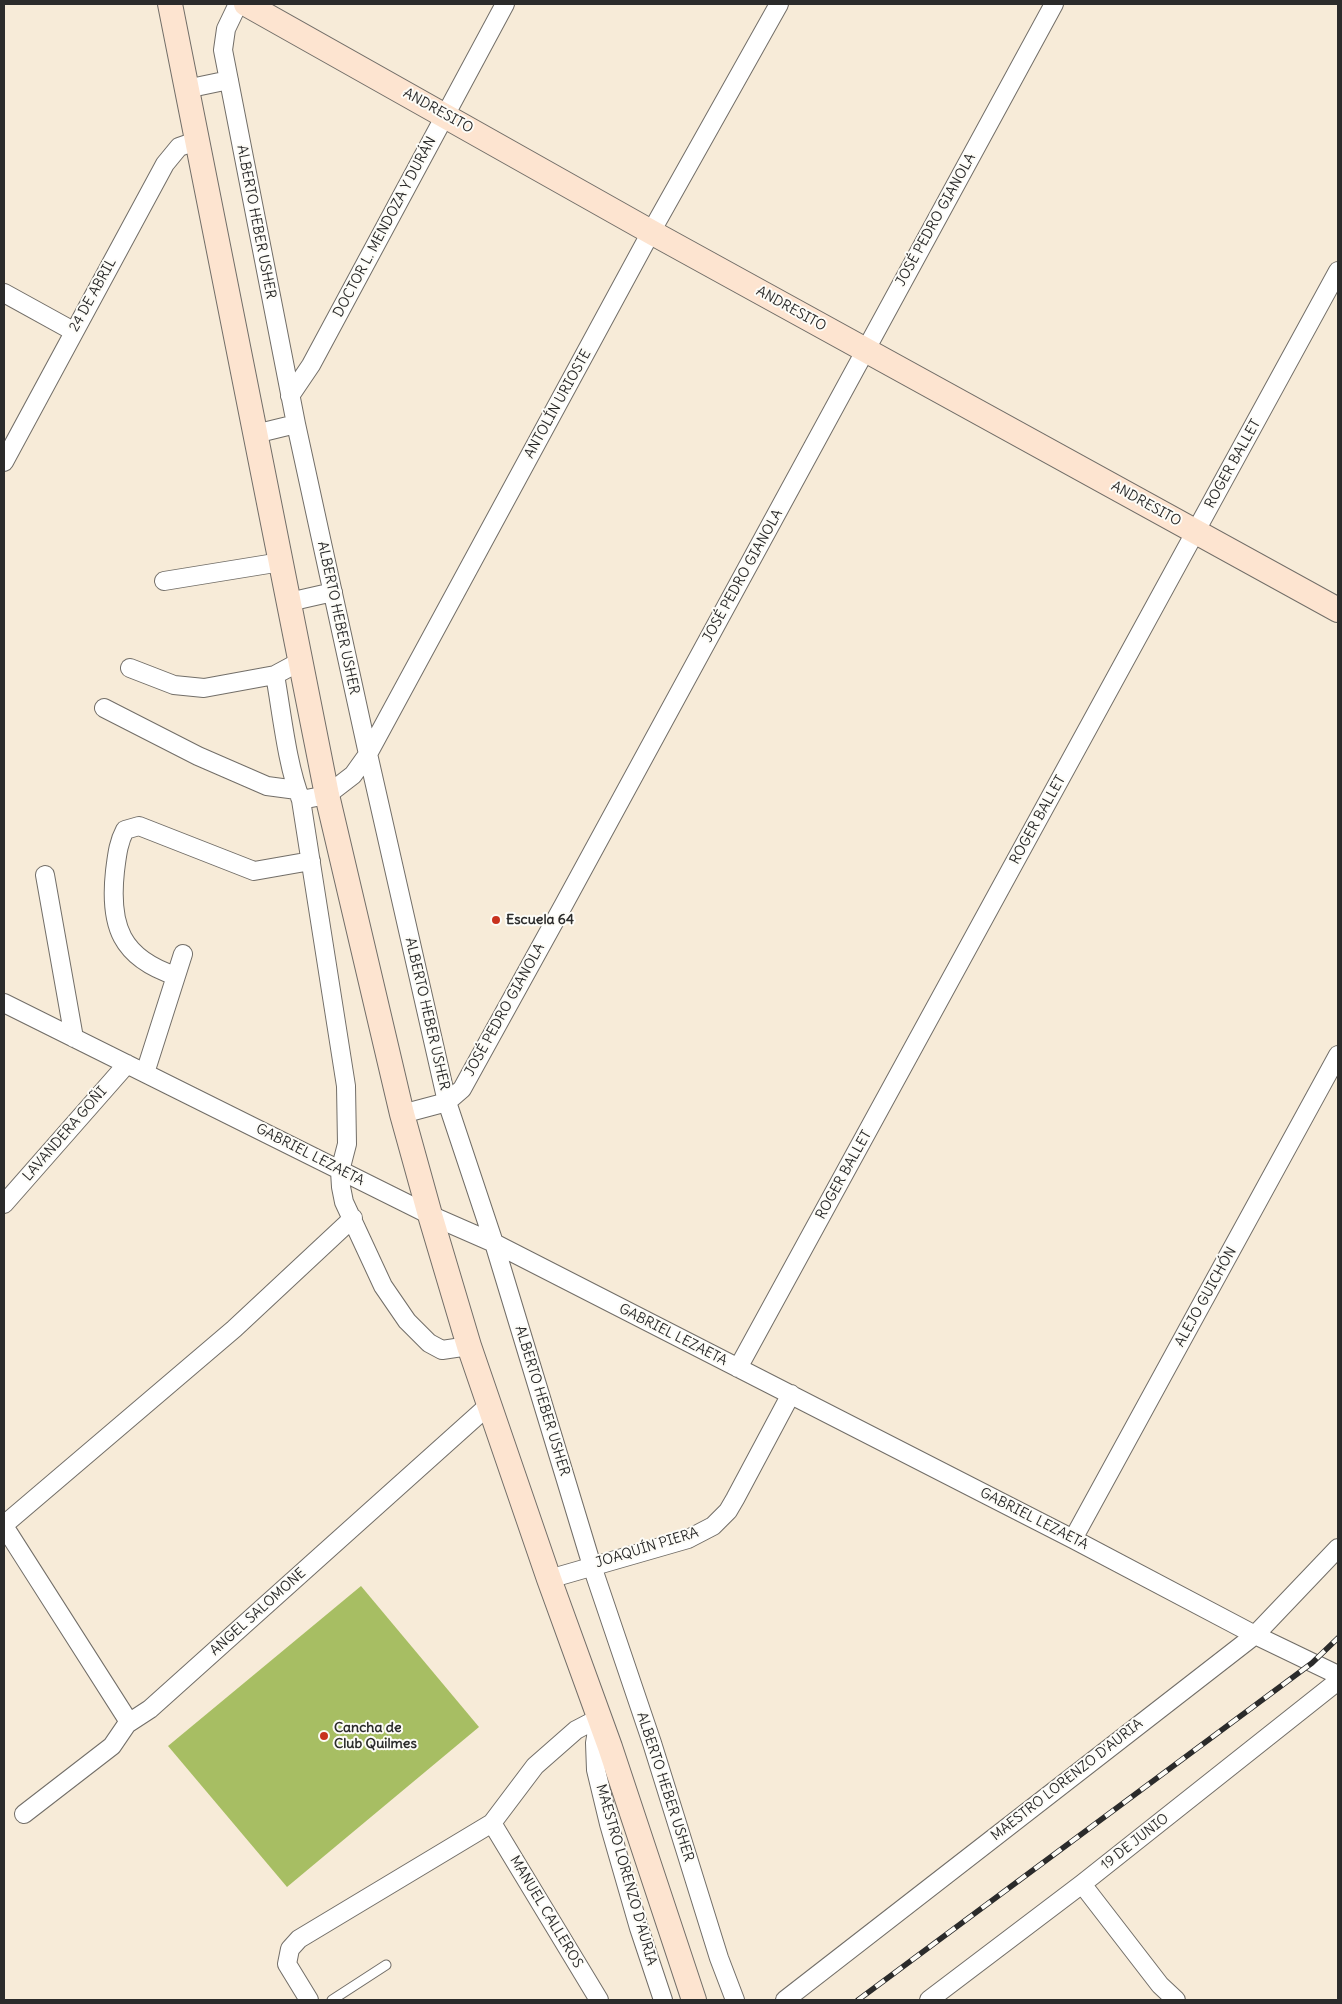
<!DOCTYPE html>
<html>
<head>
<meta charset="utf-8">
<style>
  body { margin:0 }
  #map { position:relative; width:1342px; height:2004px; overflow:hidden; background:#f7ebd8; font-family:Delius,sans-serif }
  canvas { display:block }
  .frame { position:absolute; inset:0; border:5px solid #2b2b2b; pointer-events:none }
</style>
</head>
<body>
<div id="map">
<canvas width="1342" height="2004"></canvas>
<div class="frame"></div>
</div>
<script>
const ctx = document.querySelector('canvas').getContext('2d');
ctx.lineJoin = 'round';
function fillPath(path, color) { ctx.fillStyle = color; ctx.fill(path, 'evenodd'); }
function strokePath(path, color, width, dash) { ctx.strokeStyle = color; ctx.lineWidth = width; ctx.lineCap = dash ? 'butt' : 'round'; ctx.setLineDash(dash || []); ctx.stroke(path); }
function write(font, color, halo, rows, align = 'center') {
  ctx.font = font + ' Delius,sans-serif'; ctx.lineWidth = 4; ctx.setLineDash([]); ctx.textBaseline = 'middle'; ctx.strokeStyle = halo; ctx.fillStyle = color; for (const [text, x, y, turn = 0] of rows) {
    ctx.save(); ctx.translate(x, y); ctx.rotate((+turn || 0) * Math.PI / 180); ctx.textAlign = isNaN(turn) ? turn : align; if (halo) ctx.strokeText(text, 0, 0); ctx.fillText(text, 0, 0); ctx.restore();
  }
}
fillPath(new Path2D(`
  M361,1586L479,1727L287,1887L168,1746Z`), '#a7be63');
const lane = new Path2D(`
  M332,2000L386,1965`);
const street = new Path2D(`
  M238,4L226,29L223,50L296,424L368,754L447,1102L494,1243L592,1566L652,1743L719,1958L735,2000
  M186,89L229,80
  M4,293L73,331
  M290,396L311,365L505,4
  M255,434L296,424
  M4,462L165,164L179,147L196,141
  M164,581L281,562
  M289,602L333,592
  M301,661L275,675C282,714 287,765 301,800L346,1086L347,1144L340,1171L341,1187L344,1202L383,1286L407,1321L429,1343L442,1350L469,1346
  M130,668L174,685L204,688L275,675
  M104,708L198,756L267,786L297,790
  M301,800L327,795L353,775L368,754L651,232L779,4
  M45,875L74,1038
  M176,976C121,958 109,926 115,871C117,856 118,843 125,830L139,826L254,871L311,861
  M4,1003L430,1215L494,1243L1073,1539L1255,1635L1338,1675
  M145,1073L183,954
  M402,1114L447,1102L462,1089L563,906L1054,4
  M4,1204L127,1064
  M738,1368L1338,271
  M4,1525L234,1329L353,1218
  M4,1526L129,1722
  M1073,1539L1338,1055
  M549,1579L688,1539L713,1526L728,1511L735,1499L791,1394
  M599,1718L595,1743L596,1770L609,1824L639,1928L663,2000
  M24,1814L112,1746L127,1724L150,1709L489,1405
  M492,1823L599,2000
  M1082,1884L1160,1985L1176,2000
  M309,2000L287,1964L290,1949L299,1939L492,1823L535,1766L576,1730L599,1718
  M785,2000L1255,1635L1338,1548
  M929,2000L1082,1884L1338,1681`);
const secondary = new Path2D(`
  M170,4L327,795L402,1114L430,1215L469,1346L549,1579L610,1747L694,2000
  M246,4L651,232L1338,610`);
strokePath(lane, '#726e68', 11);
strokePath(street, '#726e68', 20);
strokePath(secondary, '#726e68', 26);
strokePath(lane, '#fff', 9);
strokePath(street, '#fff', 18);
strokePath(secondary, '#fde4d0', 24);
const rail = new Path2D(`
  M858,2000L1312,1663L1338,1638`);
strokePath(rail, '#2b2b2b', 5.5);
strokePath(rail, '#fdfcf7', 4, [11]);
for (const [x, y, r, color] of [
  [496,920,5,"#c8321e"],
  [324,1736,5,"#c8321e"]
]) { const dot = new Path2D(); dot.arc(x, y, r, 0, 2 * Math.PI); ctx.fillStyle = color; ctx.fill(dot); strokePath(dot, '#fdfcf7', 2); }
write('14px', '#2b2b2b', '#fdfcf7', [
  ["ANDRESITO",438,111,29],
  ["JOSÉ PEDRO GIANOLA",936,220,-61],
  ["ALBERTO HEBER USHER",256,222,79],
  ["DOCTOR L. MENDOZA Y DURÁN",385,227,-62],
  ["24 DE ABRIL",93,295,-61],
  ["ANDRESITO",791,309,29],
  ["ANTOLÍN URIOSTE",558,404,-61],
  ["ROGER BALLET",1233,464,-61],
  ["ANDRESITO",1146,504,29],
  ["JOSÉ PEDRO GIANOLA",743,576,-61],
  ["ALBERTO HEBER USHER",338,618,78],
  ["ROGER BALLET",1038,820,-61],
  ["JOSÉ PEDRO GIANOLA",505,1010,-61],
  ["ALBERTO HEBER USHER",427,1014,77],
  ["LAVANDERA GOÑI",65,1134,-49],
  ["GABRIEL LEZAETA",310,1155,27],
  ["ROGER BALLET",844,1175,-61],
  ["ALEJO GUICHÓN",1206,1297,-61],
  ["GABRIEL LEZAETA",673,1335,27],
  ["ALBERTO HEBER USHER",542,1401,73],
  ["GABRIEL LEZAETA",1034,1519,27],
  ["JOAQUÍN PIERA",647,1548,-17],
  ["ANGEL SALOMONE",258,1612,-42],
  ["MAESTRO LORENZO D'AURIA",1067,1780,-38],
  ["ALBERTO HEBER USHER",665,1787,72],
  ["19 DE JUNIO",1135,1842,-38],
  ["MAESTRO LORENZO D'AURIA",626,1875,74],
  ["MANUEL CALLEROS",546,1912,59]
]);
write('bold 14px', '#2b2b2b', '#fdfcf7', [
  ["Escuela 64",506,920],
  ["Cancha de",334,1728],
  ["Club Quilmes",334,1744]
], 'left');
</script>
</body>
</html>
